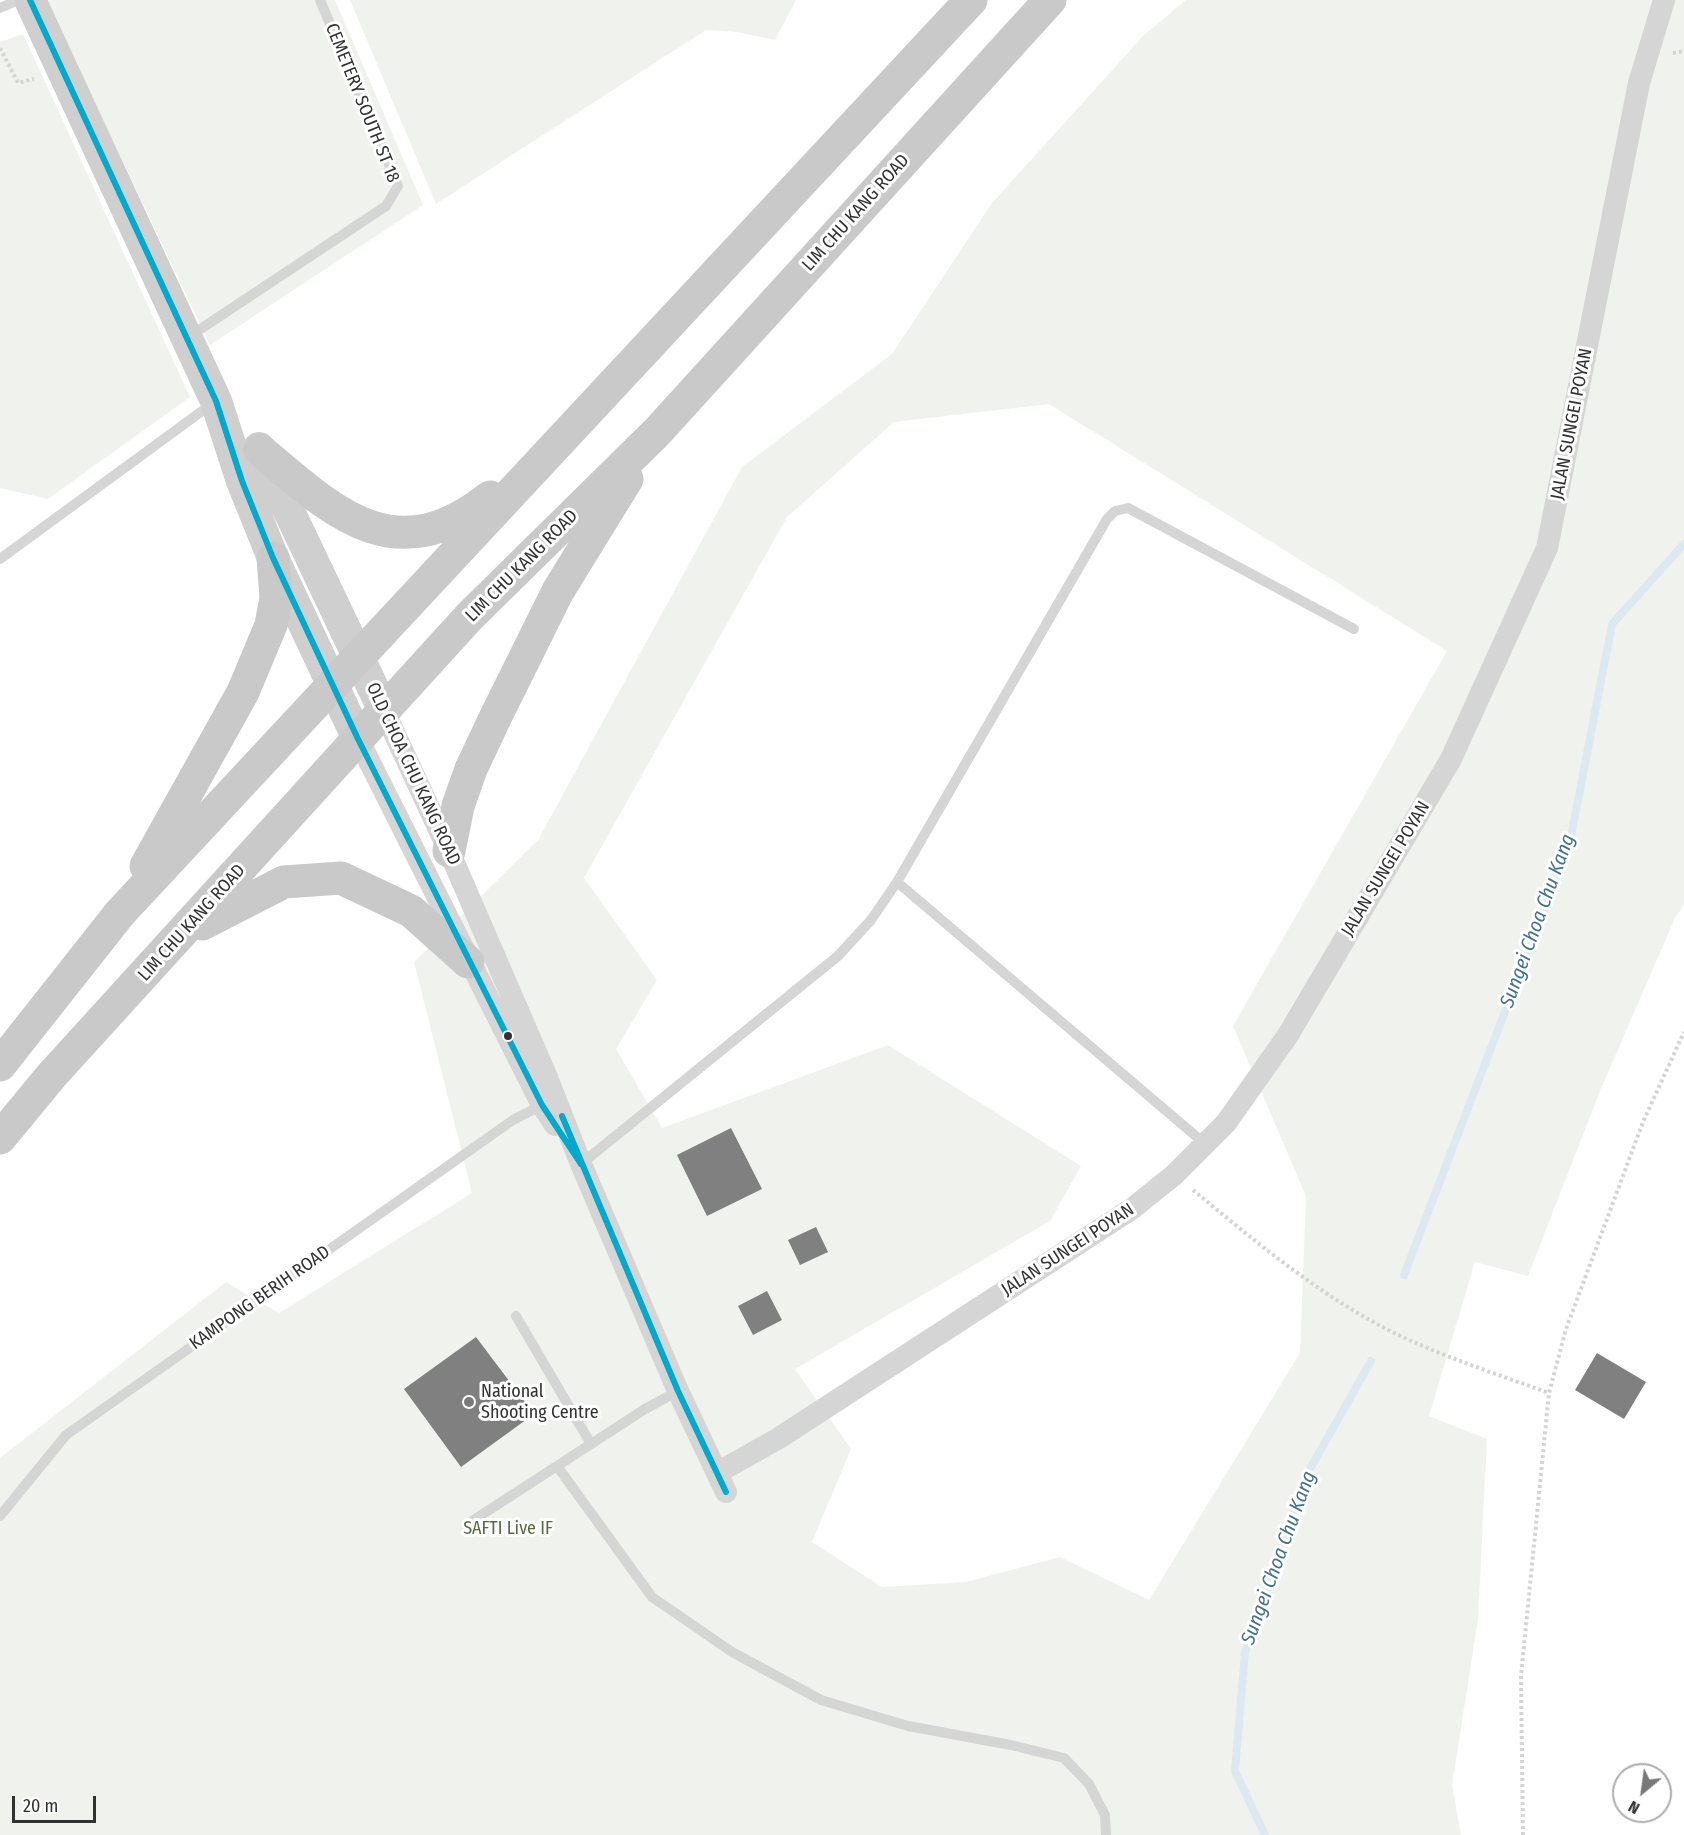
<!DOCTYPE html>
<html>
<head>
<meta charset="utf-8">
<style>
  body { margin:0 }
  #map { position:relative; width:1684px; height:1835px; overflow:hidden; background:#fff; font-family:"Fira Sans Condensed",sans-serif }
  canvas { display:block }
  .north { position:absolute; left:1612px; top:1763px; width:60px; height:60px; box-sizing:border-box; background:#fff; border:2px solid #adadad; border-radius:50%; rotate:209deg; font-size:16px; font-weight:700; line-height:24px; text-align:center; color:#313131 }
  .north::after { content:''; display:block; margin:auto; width:21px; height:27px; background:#797979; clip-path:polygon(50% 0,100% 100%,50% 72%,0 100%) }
  .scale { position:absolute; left:12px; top:1796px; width:84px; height:27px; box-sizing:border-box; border:3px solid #313131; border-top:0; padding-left:8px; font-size:18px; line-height:21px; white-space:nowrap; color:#313131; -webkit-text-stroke:4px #fff; paint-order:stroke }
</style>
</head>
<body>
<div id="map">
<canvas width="1684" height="1835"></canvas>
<div class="north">N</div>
<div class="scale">20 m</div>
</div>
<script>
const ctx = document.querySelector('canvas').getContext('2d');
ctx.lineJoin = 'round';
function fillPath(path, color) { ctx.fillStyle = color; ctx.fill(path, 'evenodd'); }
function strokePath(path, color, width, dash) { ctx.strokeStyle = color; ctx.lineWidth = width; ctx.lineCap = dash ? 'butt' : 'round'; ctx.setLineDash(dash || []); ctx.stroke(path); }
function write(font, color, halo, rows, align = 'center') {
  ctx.font = font + ' "Fira Sans Condensed",sans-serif'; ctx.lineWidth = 6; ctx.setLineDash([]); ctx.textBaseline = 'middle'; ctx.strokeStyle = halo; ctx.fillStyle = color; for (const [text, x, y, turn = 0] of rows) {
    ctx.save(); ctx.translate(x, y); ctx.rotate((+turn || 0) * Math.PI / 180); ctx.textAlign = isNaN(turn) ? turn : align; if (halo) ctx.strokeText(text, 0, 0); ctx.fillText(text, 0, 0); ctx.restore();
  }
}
fillPath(new Path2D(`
  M46,0H335L423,205L210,345Z
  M350,0H796L775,40L737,32L706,30L436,204Z
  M1186,0H1684V905L1675,918L1600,1091L1528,1276L1475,1262L1429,1416L1487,1439L1478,1619L1452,1785L1461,1835H0V1458L226,1282L279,1313L472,1193L414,962L538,840L742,467L892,354L992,203L1144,35ZM1049,404L1447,651L1233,1026L1306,1196L1300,1353L1149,1600L1060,1557L966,1582L882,1587L812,1542L851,1449L795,1369L1050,1221L1081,1166L888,1045L662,1128L616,1049L657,980L584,878L787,517L894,422Z
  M23,34L190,397L48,499L0,488V42Z`), '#f0f3ed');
strokePath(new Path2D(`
  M1404,1275L1570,842L1612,624L1684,544
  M1265,1835L1235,1771L1245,1652L1307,1474L1371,1361`), '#dde9f1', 8);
fillPath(new Path2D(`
  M731,1128L762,1189L707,1216L677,1155Z
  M816,1227L828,1252L800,1265L788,1240Z
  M767,1291L782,1320L753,1335L738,1306Z
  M476,1337L534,1414L461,1467L404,1389Z
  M1597,1353L1646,1382L1624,1419L1575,1390Z`), '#808080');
strokePath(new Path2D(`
  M0,48L18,83L34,79
  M1673,53L1684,51
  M1193,1190C1262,1247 1333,1307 1416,1343C1459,1362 1505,1377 1549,1393
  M1523,1835L1521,1676L1549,1393L1566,1329L1643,1122L1684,1032`), '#d4d4d4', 4, [3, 3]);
strokePath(new Path2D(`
  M0,8L19,0
  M190,336L386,206L398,186L320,0
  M0,559L213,403
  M897,882L1204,1143
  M581,1164L838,956L871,920L897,882L1107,519L1115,511L1128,508L1354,629
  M516,1316L591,1444
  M557,1466L652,1597L732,1652L821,1700L908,1726L1011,1745L1064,1758L1089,1784L1105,1815L1106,1835
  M0,1516L66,1435L513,1120L542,1105
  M466,1525L645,1409L678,1391`), '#d5d5d5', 10);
strokePath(new Path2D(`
  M384,711L449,851L546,1075L581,1164L678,1391L726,1492
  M358,739L542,1105L555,1125
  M717,1473L779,1438L1133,1208L1174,1175L1226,1123L1288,1035L1451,759L1547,548L1639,83L1664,0`), '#d5d5d5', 22);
strokePath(new Path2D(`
  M30,0L216,401L242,481L273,558L358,739
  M259,448L384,711`), '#cfcfcf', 32);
strokePath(new Path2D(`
  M260,450C335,514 396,572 490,497
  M449,851L458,806L471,769L495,718L558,591L627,479
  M146,866L243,692L271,625L276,598L273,558
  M202,924L284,882L341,878L411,911L468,962
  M0,1065L120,913L971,0
  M0,1138L52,1075L469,617L657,432L1050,0`), '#c9c9c9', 33);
strokePath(new Path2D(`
  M30,0L216,401L242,481L273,558L358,739L542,1105L581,1164
  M562,1116L678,1391L726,1492`), '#00a9ce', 6);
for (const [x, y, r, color] of [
  [508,1036,5,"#313131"],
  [469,1402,6,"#797979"]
]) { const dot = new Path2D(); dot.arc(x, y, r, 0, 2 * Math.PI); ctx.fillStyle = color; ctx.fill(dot); strokePath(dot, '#fff', 2); }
write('18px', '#313131', '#fff', [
  ["CEMETERY SOUTH ST 18",362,103,68],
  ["LIM CHU KANG ROAD",856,213,-48],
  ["JALAN SUNGEI POYAN",1572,424,-79],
  ["LIM CHU KANG ROAD",522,566,-45],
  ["OLD CHOA CHU KANG ROAD",413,774,65],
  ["JALAN SUNGEI POYAN",1386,869,-59],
  ["LIM CHU KANG ROAD",192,923,-48],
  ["JALAN SUNGEI POYAN",1068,1250,-33],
  ["KAMPONG BERIH ROAD",260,1298,-35]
]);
write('18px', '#313131', '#fff', [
  ["National",481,1392],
  ["Shooting Centre",481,1413]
], 'left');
write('18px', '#556a41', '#fff', [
  ["SAFTI Live IF",508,1529]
]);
write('italic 20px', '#44728e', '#fff', [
  ["Sungei Choa Chu Kang",1538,921,-70],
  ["Sungei Choa Chu Kang",1279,1558,-70]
]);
</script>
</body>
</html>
